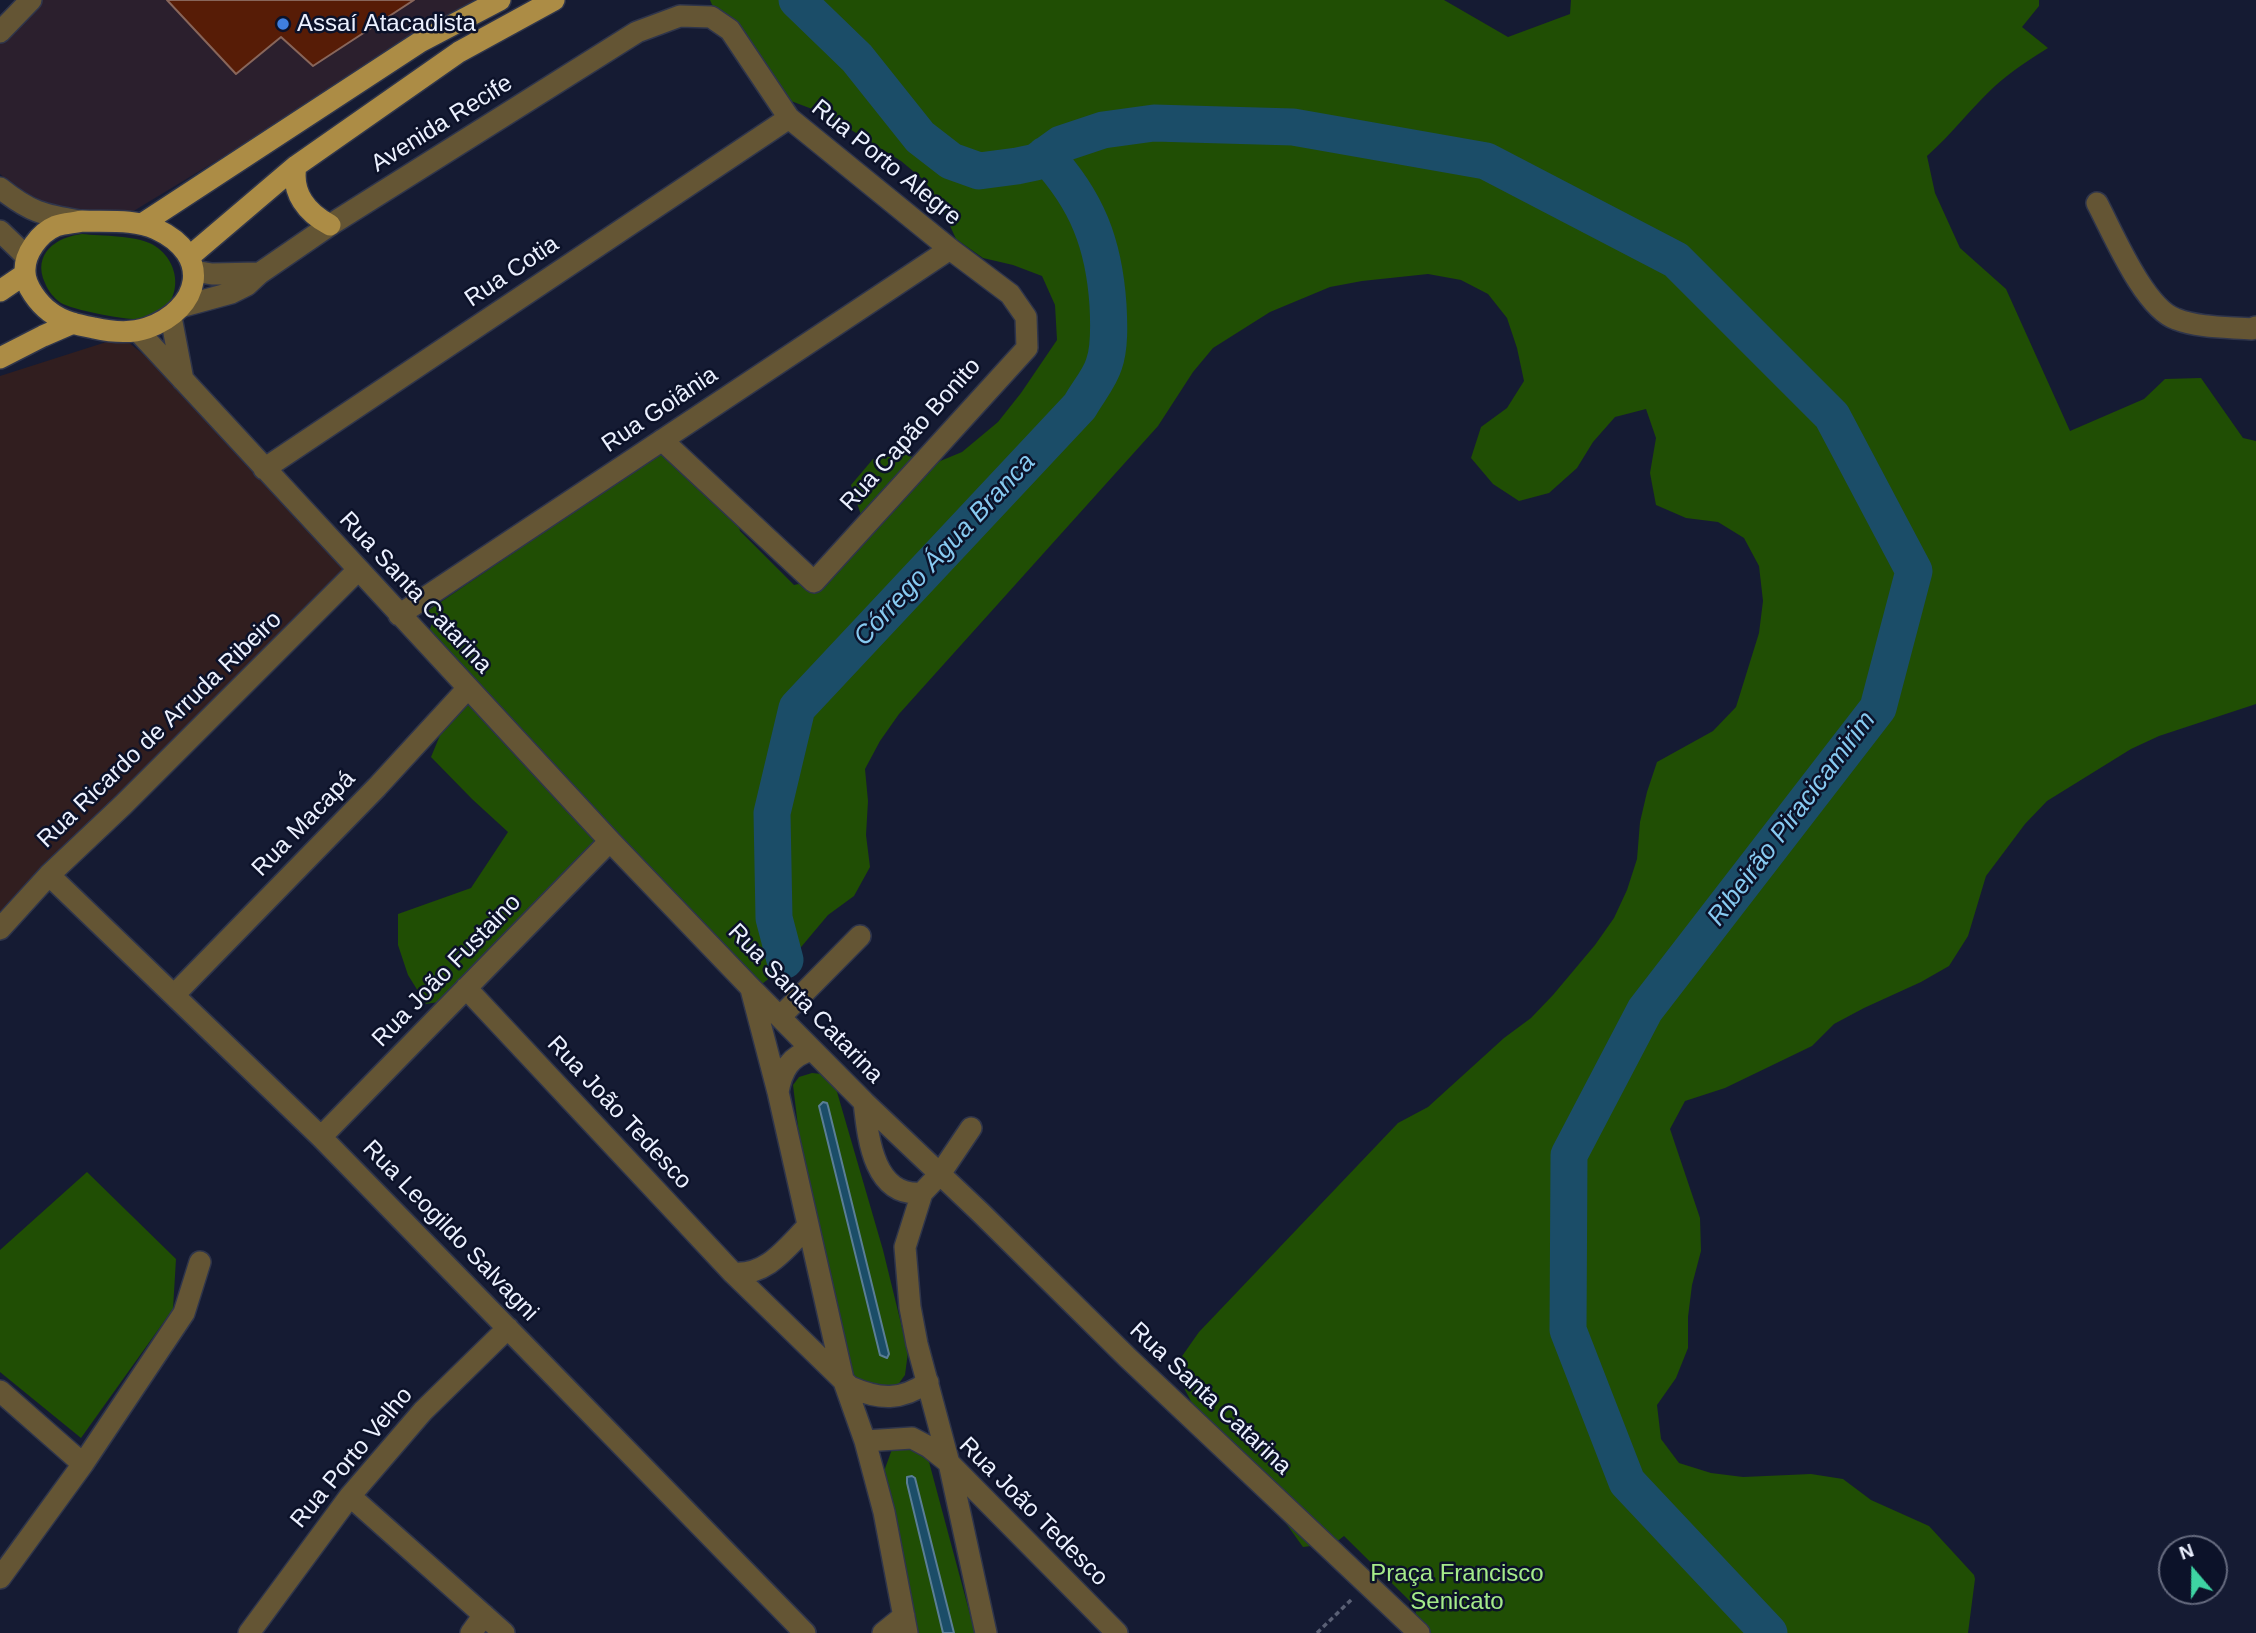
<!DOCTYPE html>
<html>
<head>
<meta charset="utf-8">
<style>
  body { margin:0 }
  #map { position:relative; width:2256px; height:1633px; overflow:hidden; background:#151b33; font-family:Arial,sans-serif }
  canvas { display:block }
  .north { position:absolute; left:2158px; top:1535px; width:70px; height:70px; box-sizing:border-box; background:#0c1229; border:2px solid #666b7f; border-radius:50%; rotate:340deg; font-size:19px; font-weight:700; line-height:28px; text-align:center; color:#ecf1ff }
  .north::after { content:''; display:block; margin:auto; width:24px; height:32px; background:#3ed4a3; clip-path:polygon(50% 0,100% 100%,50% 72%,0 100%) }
</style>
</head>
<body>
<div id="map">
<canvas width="2256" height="1633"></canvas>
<div class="north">N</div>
</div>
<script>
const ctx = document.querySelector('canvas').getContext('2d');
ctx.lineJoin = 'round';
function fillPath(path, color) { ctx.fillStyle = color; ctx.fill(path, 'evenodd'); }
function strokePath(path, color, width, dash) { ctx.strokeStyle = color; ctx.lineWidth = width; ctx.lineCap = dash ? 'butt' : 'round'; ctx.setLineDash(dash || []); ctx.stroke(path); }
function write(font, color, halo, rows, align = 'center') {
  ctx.font = font + ' Arial,sans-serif'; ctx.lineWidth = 5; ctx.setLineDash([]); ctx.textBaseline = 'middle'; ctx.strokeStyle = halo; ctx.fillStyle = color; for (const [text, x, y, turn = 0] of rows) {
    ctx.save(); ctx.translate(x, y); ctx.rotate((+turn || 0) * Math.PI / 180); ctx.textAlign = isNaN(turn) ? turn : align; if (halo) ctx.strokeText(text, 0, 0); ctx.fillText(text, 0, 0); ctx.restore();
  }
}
fillPath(new Path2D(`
  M36,0H482L132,212L76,213L23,195L0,174V38Z`), '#2b1f2d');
fillPath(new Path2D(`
  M122,337L193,395L362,564L0,915V376Z`), '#311e1f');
fillPath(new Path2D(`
  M710,0H1444L1508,37L1570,14L1571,0H2039V6L2022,27L2048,48C2030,59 2012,71 1995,86C1971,108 1952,134 1927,156L1935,193L1960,248L2006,289L2070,431L2144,399L2165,379L2201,378L2243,438L2256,441V704L2159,736L2131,749L2047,801L2025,824L1986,876L1968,936L1949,966L1921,982L1864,1008L1834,1024L1812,1046L1725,1088L1685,1101L1670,1129L1700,1218L1701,1251L1692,1285L1688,1317V1348L1676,1378L1657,1405L1661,1439L1679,1463L1711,1473L1743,1477L1811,1474L1843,1479L1871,1500L1929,1526L1974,1575L1975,1579L1968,1633H1420L1413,1622L1417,1608L1344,1536L1335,1543L1303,1547L1285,1522L1267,1493L1200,1418L1185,1390L1180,1359L1199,1332L1398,1123L1428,1107L1504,1038L1531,1018L1553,995L1595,945L1614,918L1627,890L1637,859L1640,822L1647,792L1657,762L1713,731L1736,707L1759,633L1763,601L1759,566L1744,538L1718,522L1686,518L1656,505L1650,473L1656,438L1646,409L1615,417L1593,442L1577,468L1549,493L1519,501L1493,484L1471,458L1481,427L1507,408L1524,381L1517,348L1507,318L1488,294L1461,280L1428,274L1362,281L1330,287L1270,312L1213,348L1193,372L1158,426L899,714L880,741L865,769L868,801L866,835L870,867L854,896L828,915L786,965L762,984L733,968L618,857L589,846L509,956L457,999L426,1004L408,975L398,945V914L471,888L508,832L472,799L431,757L443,728L460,701L445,673L422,650L433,621L426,612L513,553L542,530L565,518L660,453L671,463L695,470L735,512L740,531L794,585L803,583L861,515L851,485L873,459L904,454L933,464L962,452L998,422L1021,393L1057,340L1055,305L1042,276L1013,265L983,258L956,239L942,208L925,181L901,161L848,128L820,112L791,101L741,60L724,32Z
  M82,234C101,236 139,235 155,246C187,267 181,316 139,319C125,320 73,310 61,303C54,298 48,291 45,283C32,254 56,237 82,234Z
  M812,1073L822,1074L835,1085L883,1250L908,1352L905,1375L897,1386L883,1390L855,1385L800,1143L793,1085L799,1077Z
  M87,1172L176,1259L173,1309L81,1438L0,1372V1250Z
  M895,1441L925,1447L975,1633H916L883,1474Z`), '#204e04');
const water = new Path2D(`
  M823,1102L827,1103L828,1106L889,1354L887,1358L880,1355L819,1106Z
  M912,1476L915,1478L954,1633H943L907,1483V1477Z`);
fillPath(water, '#1b4d68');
strokePath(water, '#5a7e95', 2);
strokePath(new Path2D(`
  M797,0L857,58L920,137L951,161L979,171L1017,166L1036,162L1061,144L1103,130L1154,123L1293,127L1486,161L1676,260L1832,416L1914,571L1878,708L1645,1010L1569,1155L1568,1330L1627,1482L1769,1633
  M785,960L774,918L772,813L797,708L1080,406C1087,393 1100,378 1104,364C1110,347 1109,324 1108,305C1104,244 1087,200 1045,155`), '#1b4d68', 37);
const building = new Path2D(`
  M167,0H414L313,66L281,37L236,74Z`);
fillPath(building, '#571c06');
strokePath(building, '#88665b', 2);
const minor = new Path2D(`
  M0,32L31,0
  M0,188C30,212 43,215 80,221
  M2097,203C2113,233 2144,308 2176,319C2199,328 2227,327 2252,329L2256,327
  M0,231L27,257
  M194,271L212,274L260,273
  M180,307L231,293L247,285L260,273L330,225L637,32L680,16L711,17L730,30L789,118L950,249L1010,294L1026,317L1027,348L814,582L662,440
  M171,317L183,380
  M138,331L610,841L750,987L864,1102L981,1213L1128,1358L1419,1633
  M264,469L789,118
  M399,615L950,249
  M49,875L321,1137L805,1633
  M0,929L49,875L123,805L358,570
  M466,988L733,1273L850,1387C880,1400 901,1401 928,1382
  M751,989L778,1092L843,1379L865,1441L884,1512L907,1633
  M175,994L377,787L468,688
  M780,1017L860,936
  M778,1092C782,1070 790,1056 812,1050
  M864,1102C868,1137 873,1197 922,1193
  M971,1128L940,1174L922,1193L905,1247L910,1307L917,1344L949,1463L986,1633
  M321,1137L610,841
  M733,1273C767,1276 786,1248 808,1226
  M0,1391L83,1464
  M865,1441L912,1438L929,1447L949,1463L1117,1633
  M350,1496L504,1633
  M0,1578L83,1464L184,1313L200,1262
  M249,1633L350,1496L423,1411L508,1328
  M471,1633L484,1615
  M883,1633L904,1616`);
const major = new Path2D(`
  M296,166C291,193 307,213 330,225
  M82,221C106,222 135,219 156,229C213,255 201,309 147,328C130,334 112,332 94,328C79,325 63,322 50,312C39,304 25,286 25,272C24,254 39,233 56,226C64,223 74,223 82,221Z
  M142,224L420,42L500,0
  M189,257L296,166L459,52L554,0
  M0,291L25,274
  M0,358L43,336L73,323`);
strokePath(minor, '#2f354b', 24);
strokePath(major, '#2f354b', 24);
strokePath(new Path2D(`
  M1317,1633L1353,1598`), '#5a6075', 3.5, [5, 3.5]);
strokePath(minor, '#645534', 21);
strokePath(major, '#ac8c45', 21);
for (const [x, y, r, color] of [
  [283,24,7,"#3f7fe0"]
]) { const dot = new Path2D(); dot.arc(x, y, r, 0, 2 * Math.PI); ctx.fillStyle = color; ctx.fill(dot); strokePath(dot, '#0c1229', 2.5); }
write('24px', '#ecf1ff', '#0c1229', [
  ["Assaí Atacadista",297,24]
], 'left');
write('24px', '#ecf1ff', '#0c1229', [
  ["Avenida Recife",442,124,-32],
  ["Rua Porto Alegre",886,163,39],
  ["Rua Cotia",512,272,-34],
  ["Rua Goiânia",660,410,-34],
  ["Rua Capão Bonito",911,435,-48],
  ["Rua Santa Catarina",415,593,47],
  ["Rua Ricardo de Arruda Ribeiro",160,730,-44],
  ["Rua Macapá",304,824,-46],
  ["Rua João Fustaino",447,971,-46],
  ["Rua Santa Catarina",805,1004,46],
  ["Rua João Tedesco",619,1113,47],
  ["Rua Leogildo Salvagni",450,1231,46],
  ["Rua Santa Catarina",1210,1399,43],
  ["Rua Porto Velho",352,1458,-50],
  ["Rua João Tedesco",1033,1512,45]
]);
write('24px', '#a5eb8a', '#0c1229', [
  ["Praça Francisco",1457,1574],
  ["Senicato",1457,1602]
]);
write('italic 26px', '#87caf1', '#0c1229', [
  ["Córrego Água Branca",945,550,-47],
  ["Ribeirão Piracicamirim",1792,819,-53]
]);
</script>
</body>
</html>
